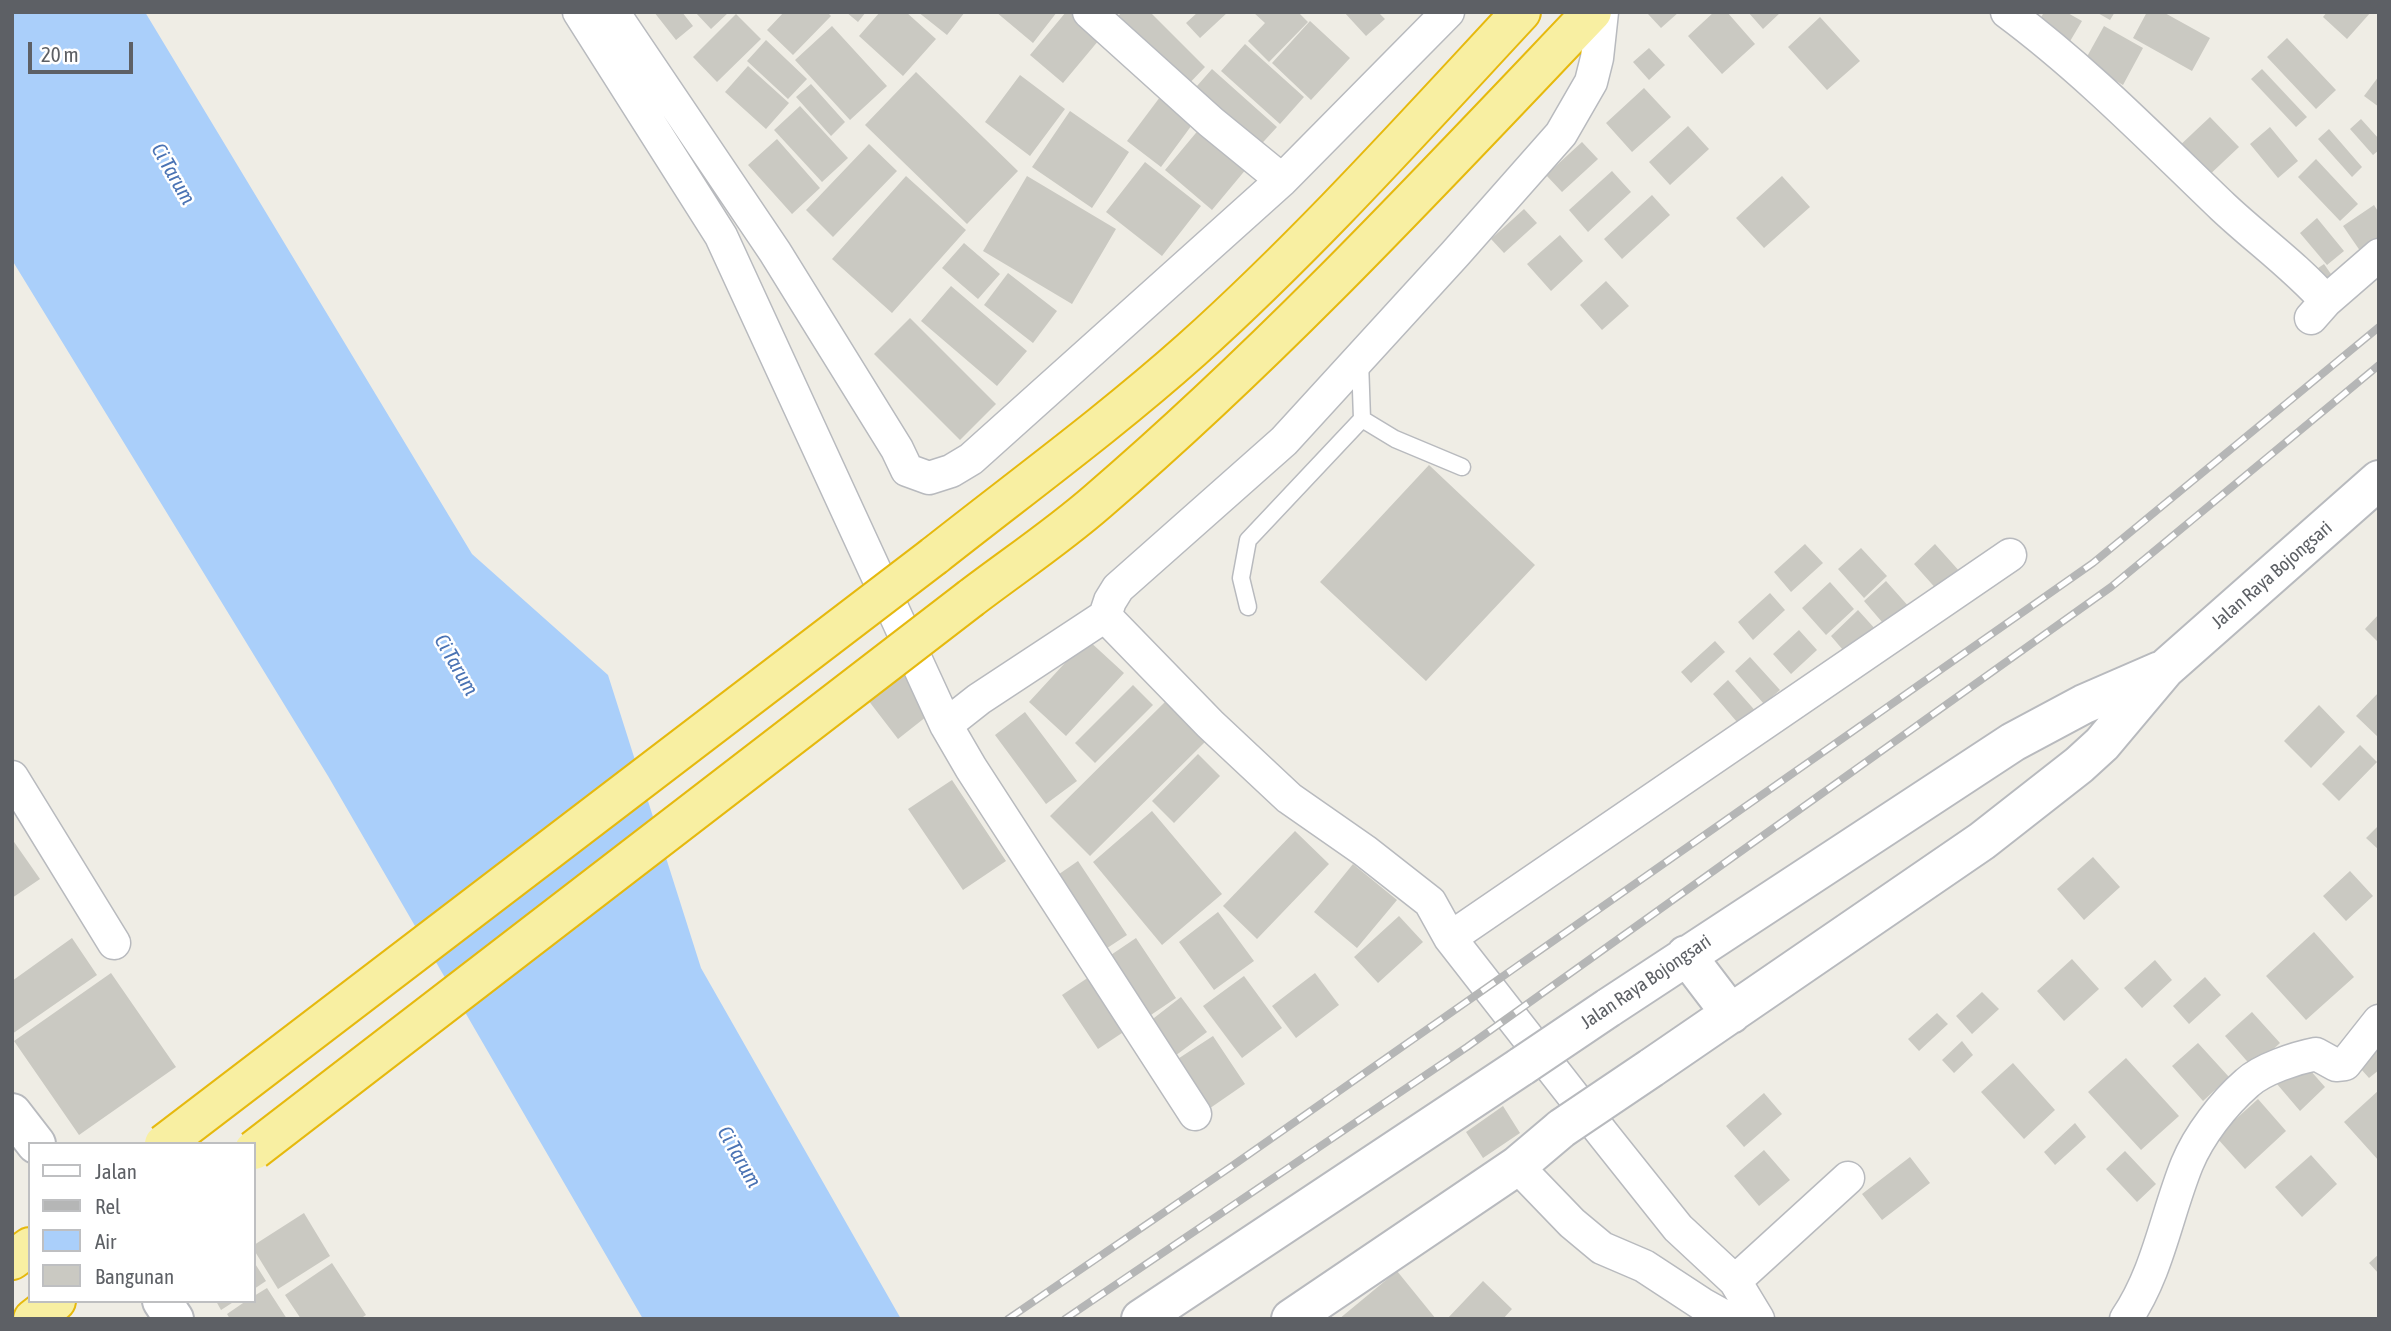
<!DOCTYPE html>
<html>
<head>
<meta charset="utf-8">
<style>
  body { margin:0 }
  #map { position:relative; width:2391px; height:1331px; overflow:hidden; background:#efede5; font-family:"Asap Condensed",sans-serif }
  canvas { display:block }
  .frame { position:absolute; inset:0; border:14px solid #5d6065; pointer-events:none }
  .legend { position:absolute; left:28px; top:1142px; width:228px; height:161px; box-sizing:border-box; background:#fff; border:2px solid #bebfc1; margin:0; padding:9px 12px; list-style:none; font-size:21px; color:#5d6065 }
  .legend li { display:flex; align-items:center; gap:14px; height:35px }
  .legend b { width:35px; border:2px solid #bebfc1 }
  .scale { position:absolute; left:28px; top:42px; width:105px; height:32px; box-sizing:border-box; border:4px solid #5d6065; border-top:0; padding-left:9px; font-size:21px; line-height:24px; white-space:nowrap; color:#5d6065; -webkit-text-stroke:5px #fff; paint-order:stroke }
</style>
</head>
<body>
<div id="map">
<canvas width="2391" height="1331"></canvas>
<div class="frame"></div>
<ul class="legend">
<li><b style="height:9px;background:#fff"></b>Jalan</li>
<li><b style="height:9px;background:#b5b6b6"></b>Rel</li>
<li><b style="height:19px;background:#aacffa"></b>Air</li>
<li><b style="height:19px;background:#cac9c2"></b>Bangunan</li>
</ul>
<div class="scale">20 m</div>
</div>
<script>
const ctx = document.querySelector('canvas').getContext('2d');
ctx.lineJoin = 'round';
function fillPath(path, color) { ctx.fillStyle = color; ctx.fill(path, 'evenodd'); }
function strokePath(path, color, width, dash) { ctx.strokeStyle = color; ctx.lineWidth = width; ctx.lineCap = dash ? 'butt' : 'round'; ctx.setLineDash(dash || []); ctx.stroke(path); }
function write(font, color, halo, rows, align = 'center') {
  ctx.font = font + ' "Asap Condensed",sans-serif'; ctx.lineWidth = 5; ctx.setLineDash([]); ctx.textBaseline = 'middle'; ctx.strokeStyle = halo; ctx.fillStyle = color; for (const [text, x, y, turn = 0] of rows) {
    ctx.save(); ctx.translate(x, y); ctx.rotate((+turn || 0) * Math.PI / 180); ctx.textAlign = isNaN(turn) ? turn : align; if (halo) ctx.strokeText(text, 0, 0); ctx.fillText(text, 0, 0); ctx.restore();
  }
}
fillPath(new Path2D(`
  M12,12H145L472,554L608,675L701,968L901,1319H643L328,776L12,260Z`), '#aacffa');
fillPath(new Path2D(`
  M654,12H682L693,26L676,40Z
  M695,12H729L711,29Z
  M784,12H827L831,16L793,55L767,30Z
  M846,12H866L858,22Z
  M880,12H906L936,39L903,76L859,36Z
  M918,12H965L947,35Z
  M996,12H1057L1033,43Z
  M1066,12H1079L1104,34L1063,83L1030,55Z
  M1122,12H1150L1205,67L1181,92L1112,23Z
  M1198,12H1228L1200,38L1186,23Z
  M1253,12H1298L1308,22L1269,62L1248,41L1265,23Z
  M1344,12H1378L1385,19L1366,36Z
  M1649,12H1679L1661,28L1648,14Z
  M1714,12H1727L1755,44L1722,74L1688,36Z
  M1748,12H1781L1763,29Z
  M2044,12H2066L2082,21L2069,43L2037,25Z
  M2096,12H2115L2110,20Z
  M2147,12H2163L2210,38L2192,71L2133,38Z
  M2327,12H2371L2347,39L2323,17Z
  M736,14L761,39L717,82L693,57Z
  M1820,17L1860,61L1827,90L1788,47Z
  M1310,21L1350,58L1311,100L1272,63Z
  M832,26L887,86L850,120L795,60Z
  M2104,26L2143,48L2123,85L2084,62Z
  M2287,38L2336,90L2316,109L2267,57Z
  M766,40L807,79L788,99L747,61Z
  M1245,44L1304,97L1280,124L1221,71Z
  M1649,48L1665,65L1649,80L1633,62Z
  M748,66L789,103L766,129L725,92Z
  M1212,69L1277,127L1254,152L1189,95Z
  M2262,69L2307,117L2296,127L2251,79Z
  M916,72L1018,171L967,224L865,125Z
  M1020,75L1065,109L1030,156L985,122Z
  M2379,76V107L2364,96Z
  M811,84L845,122L831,136L796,97Z
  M1644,88L1671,117L1632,152L1606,123Z
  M1166,89L1200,114L1161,167L1127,141Z
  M800,106L848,158L822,182L774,130Z
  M1070,111L1129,152L1092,208L1032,167Z
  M2210,117L2239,147L2205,179L2176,149Z
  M2361,119L2379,139V150L2373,155L2350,129Z
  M1205,122L1252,162L1212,210L1165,170Z
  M1688,126L1709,149L1670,185L1649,162Z
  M2270,127L2298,161L2278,178L2250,144Z
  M2329,129L2362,167L2352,177L2318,139Z
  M777,139L820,188L792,214L748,165Z
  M1582,142L1598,159L1562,192L1546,175Z
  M869,144L897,171L833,237L806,210Z
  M2316,159L2358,204L2340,221L2298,177Z
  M1145,162L1201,206L1162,256L1106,212Z
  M1612,171L1631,192L1588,232L1569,210Z
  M906,176L966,230L892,313L832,259Z
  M1027,176L1116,229L1072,304L983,251Z
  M1782,176L1810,207L1764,248L1736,218Z
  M1652,195L1670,215L1622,259L1604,239Z
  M2374,205L2379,213V249L2365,258L2343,226Z
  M1524,209L1537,223L1504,253L1491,239Z
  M2317,218L2344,251L2327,265L2300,233Z
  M1560,235L1583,261L1551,291L1527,264Z
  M964,243L1000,274L978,299L942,268Z
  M2324,264L2338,284L2308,275Z
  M1008,273L1057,311L1033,343L984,305Z
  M1606,281L1629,306L1602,330L1580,305Z
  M951,286L1027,351L997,386L921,321Z
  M910,318L996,404L960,440L874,354Z
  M1429,465L1535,565L1426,681L1320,582Z
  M1805,544L1823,563L1791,592L1774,572Z
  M1935,544L1961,573L1939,592L1914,564Z
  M1861,548L1887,576L1864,598L1838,569Z
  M1886,581L1910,608L1888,629L1864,601Z
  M1830,582L1854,609L1826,635L1802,608Z
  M1770,593L1785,610L1753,640L1738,622Z
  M1858,610L1877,631L1849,657L1831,636Z
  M2379,614V643L2365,629Z
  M1799,630L1817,650L1791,674L1773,654Z
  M1087,639L1124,673L1066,736L1029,702Z
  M1715,641L1725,652L1691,683L1681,672Z
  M1750,657L1780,690L1764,704L1735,671Z
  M905,671L936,709L898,739L868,700Z
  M1728,680L1759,715L1743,729L1713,694Z
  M1133,685L1153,705L1095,763L1075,743Z
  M2379,692V738L2356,716Z
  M1166,701L1206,741L1090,856L1050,816Z
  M2319,705L2345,732L2311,768L2284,741Z
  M1025,712L1077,781L1046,804L995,735Z
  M2360,745L2377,762L2339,801L2322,784Z
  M1198,754L1220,776L1174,823L1152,801Z
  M952,780L1006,861L963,890L908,809Z
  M1152,811L1222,894L1162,945L1093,862Z
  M2379,825V850L2366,838Z
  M1295,831L1329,864L1257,939L1223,906Z
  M12,839L40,879L12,898Z
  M2093,857L2120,887L2084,920L2057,889Z
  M1078,861L1127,935L1098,954L1049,881Z
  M1353,864L1397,900L1357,948L1314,912Z
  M2350,871L2373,896L2346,921L2323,896Z
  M1218,912L1254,961L1214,990L1179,942Z
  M1399,916L1423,942L1378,983L1354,957Z
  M2314,932L2354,977L2306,1020L2266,976Z
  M72,938L97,975L12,1034V981Z
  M1136,938L1176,998L1142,1021L1102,961Z
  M2072,959L2099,989L2064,1021L2037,991Z
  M2155,960L2172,980L2142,1008L2124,988Z
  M111,973L176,1067L79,1135L14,1041Z
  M1095,973L1131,1027L1098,1049L1062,995Z
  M1315,973L1339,1005L1296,1038L1272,1006Z
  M1244,976L1282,1028L1242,1058L1203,1006Z
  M2205,977L2221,995L2189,1024L2173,1006Z
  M1982,992L1999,1009L1972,1034L1956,1016Z
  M1181,997L1207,1032L1171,1059L1145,1025Z
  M2252,1012L2280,1043L2253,1068L2225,1036Z
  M1937,1013L1948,1024L1919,1051L1908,1039Z
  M2379,1035V1070L2369,1078L2352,1059Z
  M1213,1036L1245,1084L1203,1113L1170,1064Z
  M1962,1041L1973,1055L1954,1073L1942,1060Z
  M2198,1043L2229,1077L2203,1101L2172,1066Z
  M2126,1058L2179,1116L2141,1150L2088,1092Z
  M2302,1061L2325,1087L2300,1111L2277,1084Z
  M2013,1063L2055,1110L2024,1139L1981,1092Z
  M2379,1090V1161L2344,1122Z
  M1764,1093L1782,1114L1744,1147L1726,1126Z
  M2258,1099L2286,1131L2245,1169L2216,1137Z
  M1503,1106L1520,1133L1483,1158L1466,1132Z
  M2075,1123L2086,1137L2055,1165L2044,1152Z
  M1764,1150L1790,1180L1759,1206L1734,1176Z
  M2125,1151L2156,1184L2137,1202L2106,1169Z
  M2311,1155L2337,1184L2302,1217L2275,1187Z
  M1910,1157L1930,1183L1882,1220L1862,1194Z
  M304,1213L330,1256L278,1289L254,1250V1245Z
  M2379,1254V1274L2369,1263Z
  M254,1262L266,1281L254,1289Z
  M332,1263L366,1315L360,1319H301L285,1295Z
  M1397,1271L1436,1319H1339Z
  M1483,1281L1512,1309L1503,1319H1447Z
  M267,1288L287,1319H230L227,1314L246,1301H254V1296Z
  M216,1301H235L221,1310Z`), '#cac9c2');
const service = new Path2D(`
  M1360,361L1362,419L1395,439L1462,467
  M1248,607L1241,578L1248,540L1362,419`);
const minor = new Path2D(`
  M579,12L721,236L946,725L971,768L1195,1114
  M613,12L775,252L897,449L907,470L929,478L951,471L971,459L1282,180L1448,12
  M1089,12L1211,122L1282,180
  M1602,12L1597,58L1591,82L1561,134L1455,254L1284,441L1118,588L1110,601L1105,616L1210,724L1289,798L1365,851L1430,902L1450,938L1603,1134L1678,1228L1735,1281L1758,1319
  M2007,12C2085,70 2153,140 2223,207C2257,239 2295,266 2326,301
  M2311,318L2326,301L2379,255
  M946,725L979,699L1105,616
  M12,777L114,943
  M1450,938L2010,555
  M1517,1166L1572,1223L1602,1248L1644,1266L1702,1304L1729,1319
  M1735,1281L1848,1178
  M2126,1319C2158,1272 2166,1216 2187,1164C2199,1135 2223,1104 2247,1083C2262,1069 2296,1058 2316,1054L2336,1065L2345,1064L2379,1021`);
const tertiary = new Path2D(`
  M1686,955L1731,1014
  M1608,1008L2013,742L2084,704L2160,671
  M1651,1068L1982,841L2079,765L2102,744L2165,669L2379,480
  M12,1113L36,1144
  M162,1301L174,1319
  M1141,1319L1522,1066
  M1291,1319L1517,1166L1562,1128`);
const trunk = new Path2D(`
  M934,556C1020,488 1109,423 1191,350C1308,245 1414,127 1521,12
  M971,598C1013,566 1058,536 1098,501C1274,350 1432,180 1592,12
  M12,1260L30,1247
  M33,1319L56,1301`);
strokePath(service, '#b8babe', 19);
strokePath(minor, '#b8babe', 35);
strokePath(tertiary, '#b8babe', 42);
strokePath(trunk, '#e6b90e', 42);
strokePath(service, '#fff', 16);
strokePath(minor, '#fff', 32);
strokePath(tertiary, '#fff', 38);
strokePath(trunk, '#f8efa2', 38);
const rail = new Path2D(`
  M1008,1319L1232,1166L2093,563L2379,327
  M1065,1319L1467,1047L2111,587L2379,365`);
strokePath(rail, '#b5b6b6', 8);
strokePath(rail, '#fff', 5, [16]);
const tertiaryBridge = new Path2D(`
  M1522,1066L1608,1008
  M1562,1128L1651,1068`);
const trunkBridge = new Path2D(`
  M164,1144L934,556
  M254,1150L971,598`);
strokePath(tertiaryBridge, '#b8babe', 42, []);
strokePath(trunkBridge, '#e6b90e', 42, []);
strokePath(tertiaryBridge, '#fff', 38);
strokePath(trunkBridge, '#f8efa2', 38);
write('19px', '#5d6065', '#fff', [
  ["Jalan Raya Bojongsari",2272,575,-41],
  ["Jalan Raya Bojongsari",1646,982,-34]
]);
write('italic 21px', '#4a73b4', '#fff', [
  ["Ci Tarum",173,174,60],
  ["Ci Tarum",456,665,60],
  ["Ci Tarum",739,1157,60]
]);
</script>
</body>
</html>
